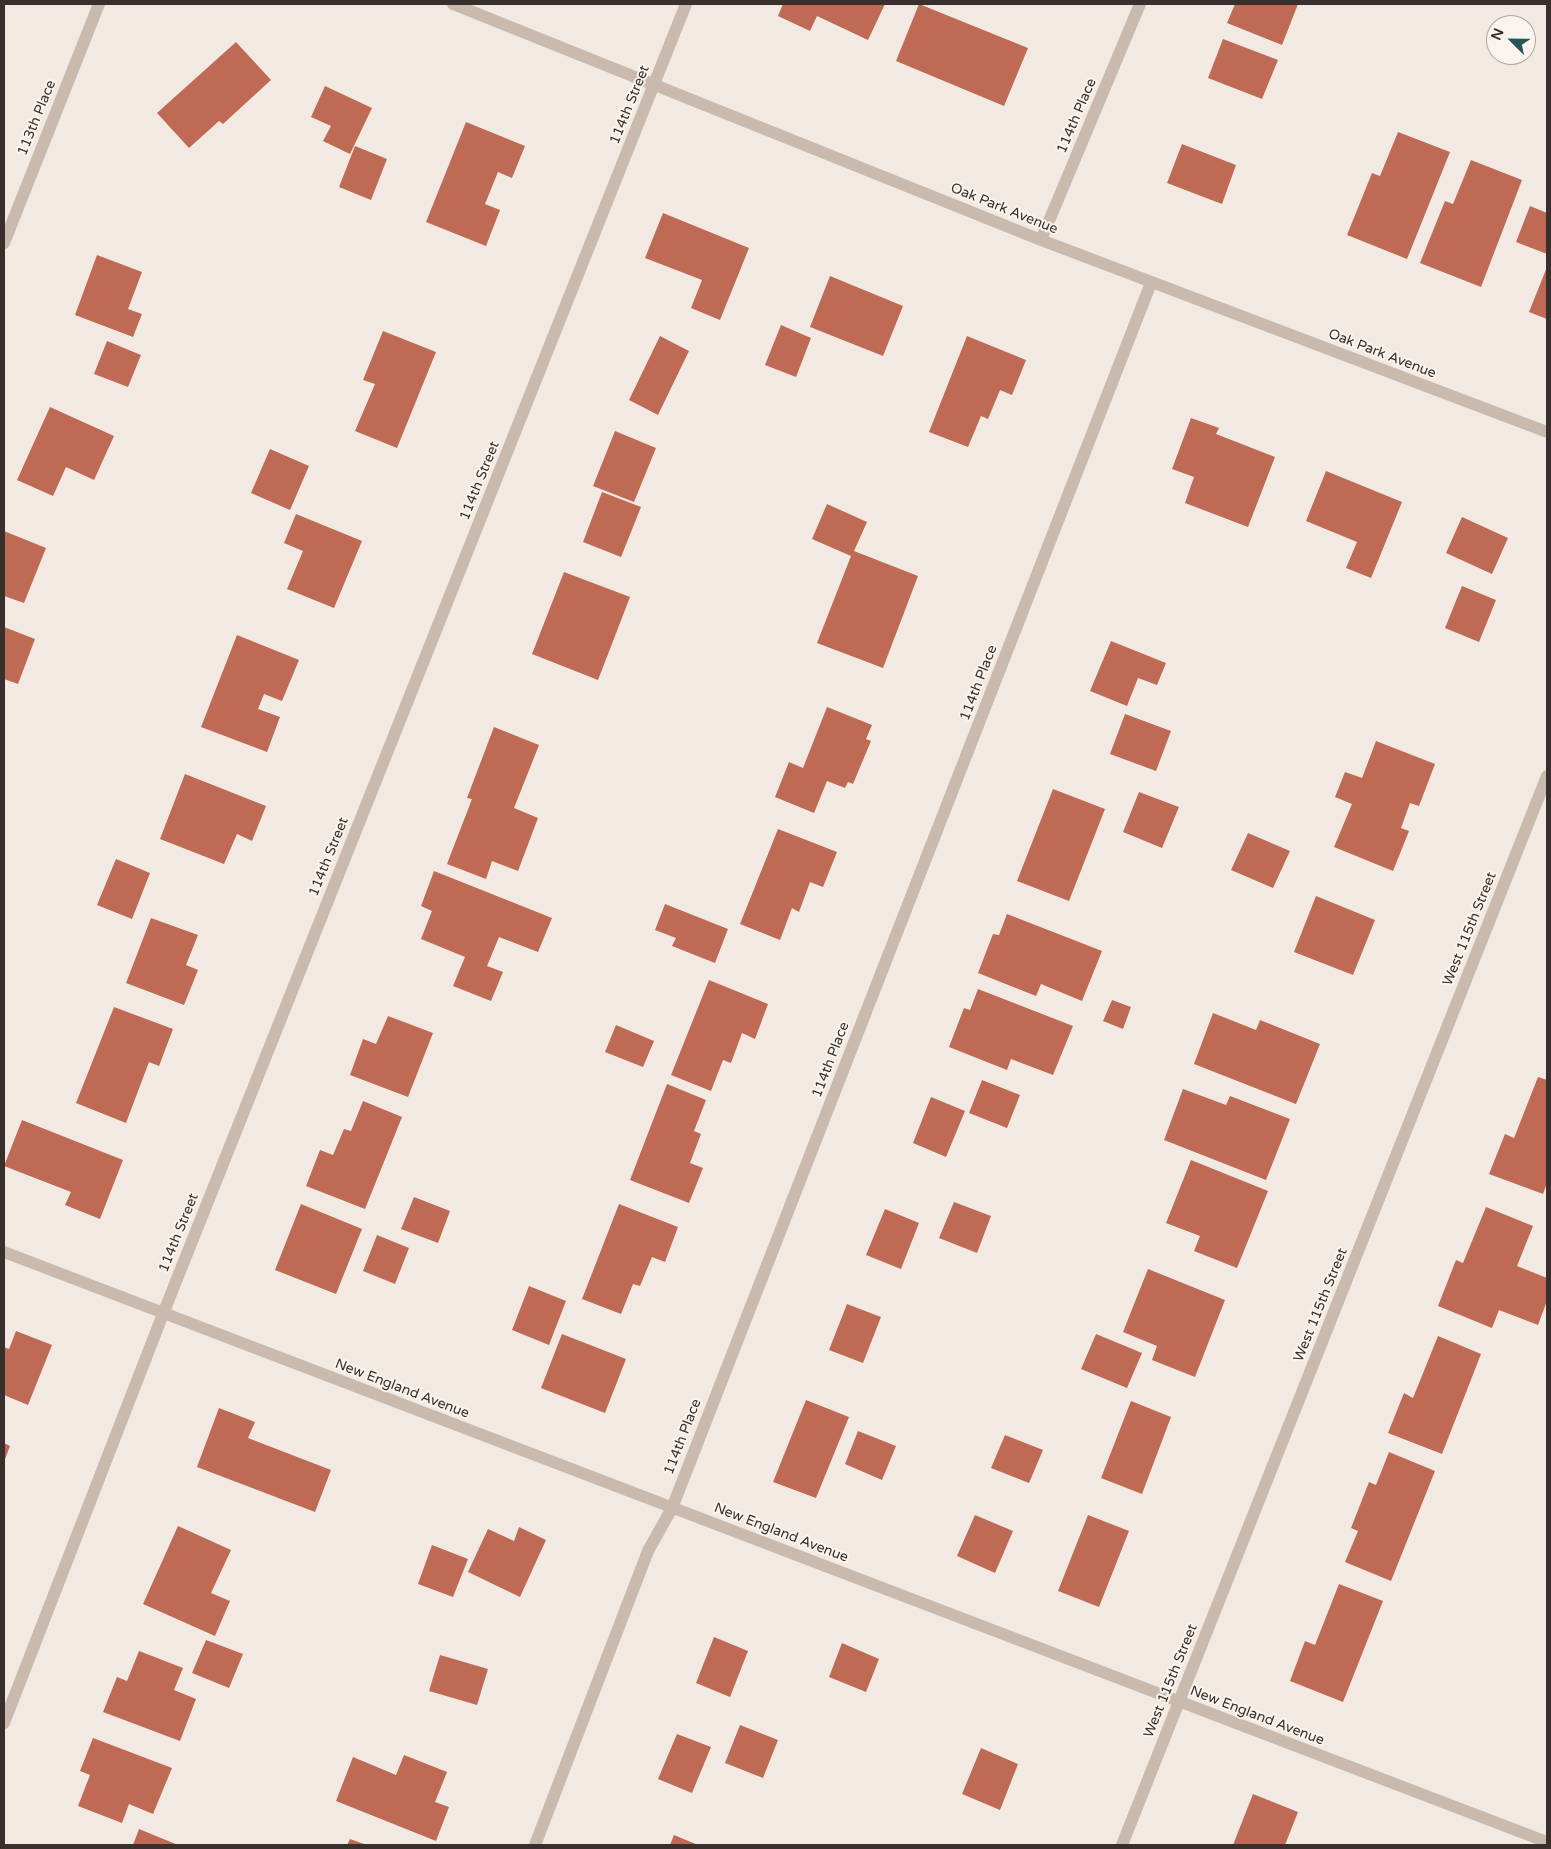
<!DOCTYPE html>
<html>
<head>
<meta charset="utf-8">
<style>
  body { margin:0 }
  #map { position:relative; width:1551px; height:1849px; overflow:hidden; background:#f2eae2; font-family:"Varela Round",sans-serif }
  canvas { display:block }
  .frame { position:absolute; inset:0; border:5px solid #392f2c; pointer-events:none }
  .north { position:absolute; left:1486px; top:15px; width:50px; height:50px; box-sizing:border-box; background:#faf4ee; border:1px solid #ada5a0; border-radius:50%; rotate:293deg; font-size:14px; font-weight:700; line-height:20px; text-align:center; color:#392f2c }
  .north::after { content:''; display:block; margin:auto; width:18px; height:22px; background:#245758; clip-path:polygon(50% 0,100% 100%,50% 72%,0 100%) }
</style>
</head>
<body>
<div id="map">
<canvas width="1551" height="1849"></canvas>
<div class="frame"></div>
<div class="north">N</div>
</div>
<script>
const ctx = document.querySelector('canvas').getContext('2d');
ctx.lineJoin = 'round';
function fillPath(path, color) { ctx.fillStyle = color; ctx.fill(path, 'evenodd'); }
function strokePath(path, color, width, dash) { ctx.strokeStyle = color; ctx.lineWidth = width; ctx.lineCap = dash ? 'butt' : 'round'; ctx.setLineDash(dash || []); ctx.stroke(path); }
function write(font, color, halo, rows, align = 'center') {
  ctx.font = font + ' "Varela Round",sans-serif'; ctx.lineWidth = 4; ctx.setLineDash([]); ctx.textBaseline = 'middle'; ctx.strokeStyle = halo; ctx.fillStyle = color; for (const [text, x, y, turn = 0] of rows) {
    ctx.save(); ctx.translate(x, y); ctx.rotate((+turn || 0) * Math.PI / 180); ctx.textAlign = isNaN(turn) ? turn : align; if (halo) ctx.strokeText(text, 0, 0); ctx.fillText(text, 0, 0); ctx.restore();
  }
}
fillPath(new Path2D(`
  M783,4H885L868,40L817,16L810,31L778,16Z
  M919,4L1028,48L1004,106L896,61Z
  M1235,4H1298L1282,45L1227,23Z
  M1223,39L1278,60L1262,99L1208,78Z
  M236,42L271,80L223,124L219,121L189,148L157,113Z
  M325,86L372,108L350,154L323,141L331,126L311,117Z
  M466,122L525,146L512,178L498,172L485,204L500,210L486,246L426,222Z
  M1398,132L1450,152L1407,259L1347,235L1372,173L1380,176Z
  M1182,144L1236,165L1222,204L1167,183Z
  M355,146L387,159L371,200L339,187Z
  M1471,160L1522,180L1481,287L1420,263L1445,201L1453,204Z
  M1530,206L1547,213V254L1516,242Z
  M663,213L749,248L720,320L691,308L702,280L645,258Z
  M97,255L142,272L128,309L142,314L133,337L75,315Z
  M1547,267V319L1529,312Z
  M830,276L903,306L883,356L810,327Z
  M781,325L811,338L796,377L765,365Z
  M383,331L436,352L397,448L355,431L375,384L363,380Z
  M660,336L689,351L658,415L629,400Z
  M967,336L1026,360L1012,395L1000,390L988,419L981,416L968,447L929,432Z
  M107,341L141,355L128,387L94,374Z
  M50,407L114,436L94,480L66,467L53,496L17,480Z
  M1191,418L1219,428L1216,434L1275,457L1248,527L1185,503L1194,477L1172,469Z
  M615,431L656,448L634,502L593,486Z
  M270,449L309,466L290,510L251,493Z
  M1326,471L1402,502L1371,578L1346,568L1357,542L1306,521Z
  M602,492L641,507L621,557L583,542Z
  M827,504L867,522L854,551L918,576L883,668L817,643L851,556L812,539Z
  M296,514L362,541L334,608L287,589L303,551L284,543Z
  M1462,517L1508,538L1492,574L1446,553Z
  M4,531L46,548L24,603L4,596Z
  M564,572L630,597L598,680L532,654Z
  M1462,586L1496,600L1479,642L1445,628Z
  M4,627L35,639L18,684L4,679Z
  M237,635L299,660L282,701L264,694L258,709L280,717L267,752L201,727Z
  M1111,641L1166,663L1157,685L1138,678L1127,706L1090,691Z
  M827,707L872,725L866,739L871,741L853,784L848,782L845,788L827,781L814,813L775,797L789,762L803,768Z
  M1125,714L1171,731L1156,771L1110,754Z
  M494,727L539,745L514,808L538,818L518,871L492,861L486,879L447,864L472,799L467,798Z
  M1376,741L1435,764L1419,806L1410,803L1401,828L1409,831L1393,871L1334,847L1352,804L1335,797L1345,772L1362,778Z
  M185,774L266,806L252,841L237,834L224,864L160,839Z
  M1053,789L1105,809L1069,901L1017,881Z
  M1139,792L1179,807L1162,848L1123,832Z
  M778,829L837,852L823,887L810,882L799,912L792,908L780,940L740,924Z
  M1248,833L1290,851L1273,888L1231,870Z
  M116,859L150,873L132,919L97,905Z
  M434,871L552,918L538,952L499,937L487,966L503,972L491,1001L453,986L465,957L421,939L432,911L421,906Z
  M1316,896L1375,920L1353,975L1294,952Z
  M665,904L728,929L715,963L672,946L676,938L655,930Z
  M1007,914L1102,951L1082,1001L1041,984L1036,996L978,973L993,934L999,935Z
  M151,918L198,935L186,965L198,970L184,1005L126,983Z
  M709,980L768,1004L755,1039L742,1033L731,1063L723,1060L711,1091L671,1075Z
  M978,989L1073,1026L1053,1075L1011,1059L1007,1070L949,1047L964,1008L970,1010Z
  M1112,1000L1131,1007L1123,1029L1103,1021Z
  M114,1007L173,1029L159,1066L149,1062L126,1123L76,1103Z
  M1213,1013L1256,1030L1260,1020L1320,1044L1296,1104L1194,1064Z
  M388,1016L433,1033L408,1097L350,1075L363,1039L376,1044Z
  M616,1025L654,1041L643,1067L605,1052Z
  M1538,1077L1547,1080V1183L1543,1194L1489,1174L1505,1134L1514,1138Z
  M982,1080L1020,1095L1007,1128L969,1113Z
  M667,1084L706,1100L694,1131L701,1134L690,1163L703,1168L689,1203L630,1180Z
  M1183,1089L1226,1105L1230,1096L1290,1119L1266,1180L1164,1140Z
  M931,1097L965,1111L946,1157L913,1143Z
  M363,1101L402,1117L365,1209L306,1186L320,1150L333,1155L344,1129L351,1131Z
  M22,1120L123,1160L100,1219L65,1205L71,1192L4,1166Z
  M1191,1160L1268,1191L1237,1268L1194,1251L1200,1236L1166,1223Z
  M414,1197L450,1211L438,1243L401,1229Z
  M954,1202L991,1216L977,1253L939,1238Z
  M301,1204L362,1229L336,1294L275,1270Z
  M619,1204L678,1227L665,1262L652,1257L640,1286L633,1284L621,1314L582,1299Z
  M1486,1207L1533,1226L1517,1266L1547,1278V1301L1538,1325L1499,1310L1492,1328L1438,1306L1456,1260L1463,1263Z
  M885,1209L919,1223L901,1269L866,1255Z
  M377,1235L409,1248L395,1284L363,1271Z
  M1148,1269L1225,1300L1195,1377L1152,1360L1157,1346L1123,1332Z
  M529,1286L566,1301L549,1345L512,1330Z
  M847,1304L881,1317L863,1363L829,1350Z
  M16,1331L52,1345L28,1405L4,1395V1347L9,1349Z
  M562,1334L626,1359L605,1413L541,1388Z
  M1096,1334L1142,1353L1127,1388L1081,1369Z
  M1438,1336L1481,1354L1442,1454L1388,1433L1404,1393L1413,1398Z
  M806,1400L849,1417L816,1498L773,1482Z
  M1131,1401L1171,1417L1142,1494L1101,1478Z
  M219,1408L255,1422L248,1438L331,1470L315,1512L197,1467Z
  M858,1431L896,1446L882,1480L845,1464Z
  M1005,1435L1043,1450L1029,1483L991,1468Z
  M4,1443L10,1446L4,1462Z
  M1389,1452L1435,1471L1391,1581L1345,1562L1358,1531L1351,1528L1369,1482L1376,1485Z
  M975,1515L1013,1531L995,1573L957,1556Z
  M1088,1515L1129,1531L1099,1607L1058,1591Z
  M178,1526L231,1550L211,1593L230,1601L215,1636L143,1604Z
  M519,1527L546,1540L520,1597L468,1572L488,1529L514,1541Z
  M432,1545L468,1559L453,1597L418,1584Z
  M1339,1584L1383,1601L1343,1702L1290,1681L1305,1641L1315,1645Z
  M714,1637L748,1651L730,1697L696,1683Z
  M206,1640L243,1654L229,1688L192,1673Z
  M842,1643L879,1659L866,1692L829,1677Z
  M139,1651L183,1668L174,1690L196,1699L180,1741L103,1712L117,1677L127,1681Z
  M440,1655L488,1669L477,1705L429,1691Z
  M740,1725L778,1740L763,1778L725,1763Z
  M677,1734L711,1747L692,1793L658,1779Z
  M93,1738L172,1768L153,1814L129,1804L122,1823L78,1806L90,1775L80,1771Z
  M981,1748L1018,1764L1000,1810L962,1794Z
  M404,1755L447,1772L435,1802L449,1807L436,1841L336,1801L353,1757L396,1775Z
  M1253,1794L1298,1812L1285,1845H1233Z
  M139,1829L178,1845H133Z
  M674,1835L698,1845H670Z
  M350,1839L367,1845H347Z`), '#be6a54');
strokePath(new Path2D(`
  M453,4L1041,240L1547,432
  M1041,240L1140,4
  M4,243L99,4
  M4,1252L1547,1842
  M4,1723L163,1314L686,4
  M535,1845L648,1551L672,1508L1151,283`), '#cabaae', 12);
strokePath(new Path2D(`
  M1122,1845L1547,776`), '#cabaae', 12);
write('14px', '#392f2c', '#faf4ee', [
  ["114th Street",630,105,-68],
  ["114th Place",1077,116,-67],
  ["113th Place",37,118,-68],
  ["Oak Park Avenue",1004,209,22],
  ["Oak Park Avenue",1382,354,21],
  ["114th Street",480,481,-68],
  ["114th Place",979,683,-69],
  ["114th Street",329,857,-68],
  ["West 115th Street",1470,929,-68],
  ["114th Place",831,1060,-69],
  ["114th Street",179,1233,-68],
  ["West 115th Street",1321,1305,-68],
  ["New England Avenue",402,1389,21],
  ["114th Place",683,1437,-69],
  ["New England Avenue",781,1533,21],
  ["West 115th Street",1171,1681,-68],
  ["New England Avenue",1257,1716,21]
]);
</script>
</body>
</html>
